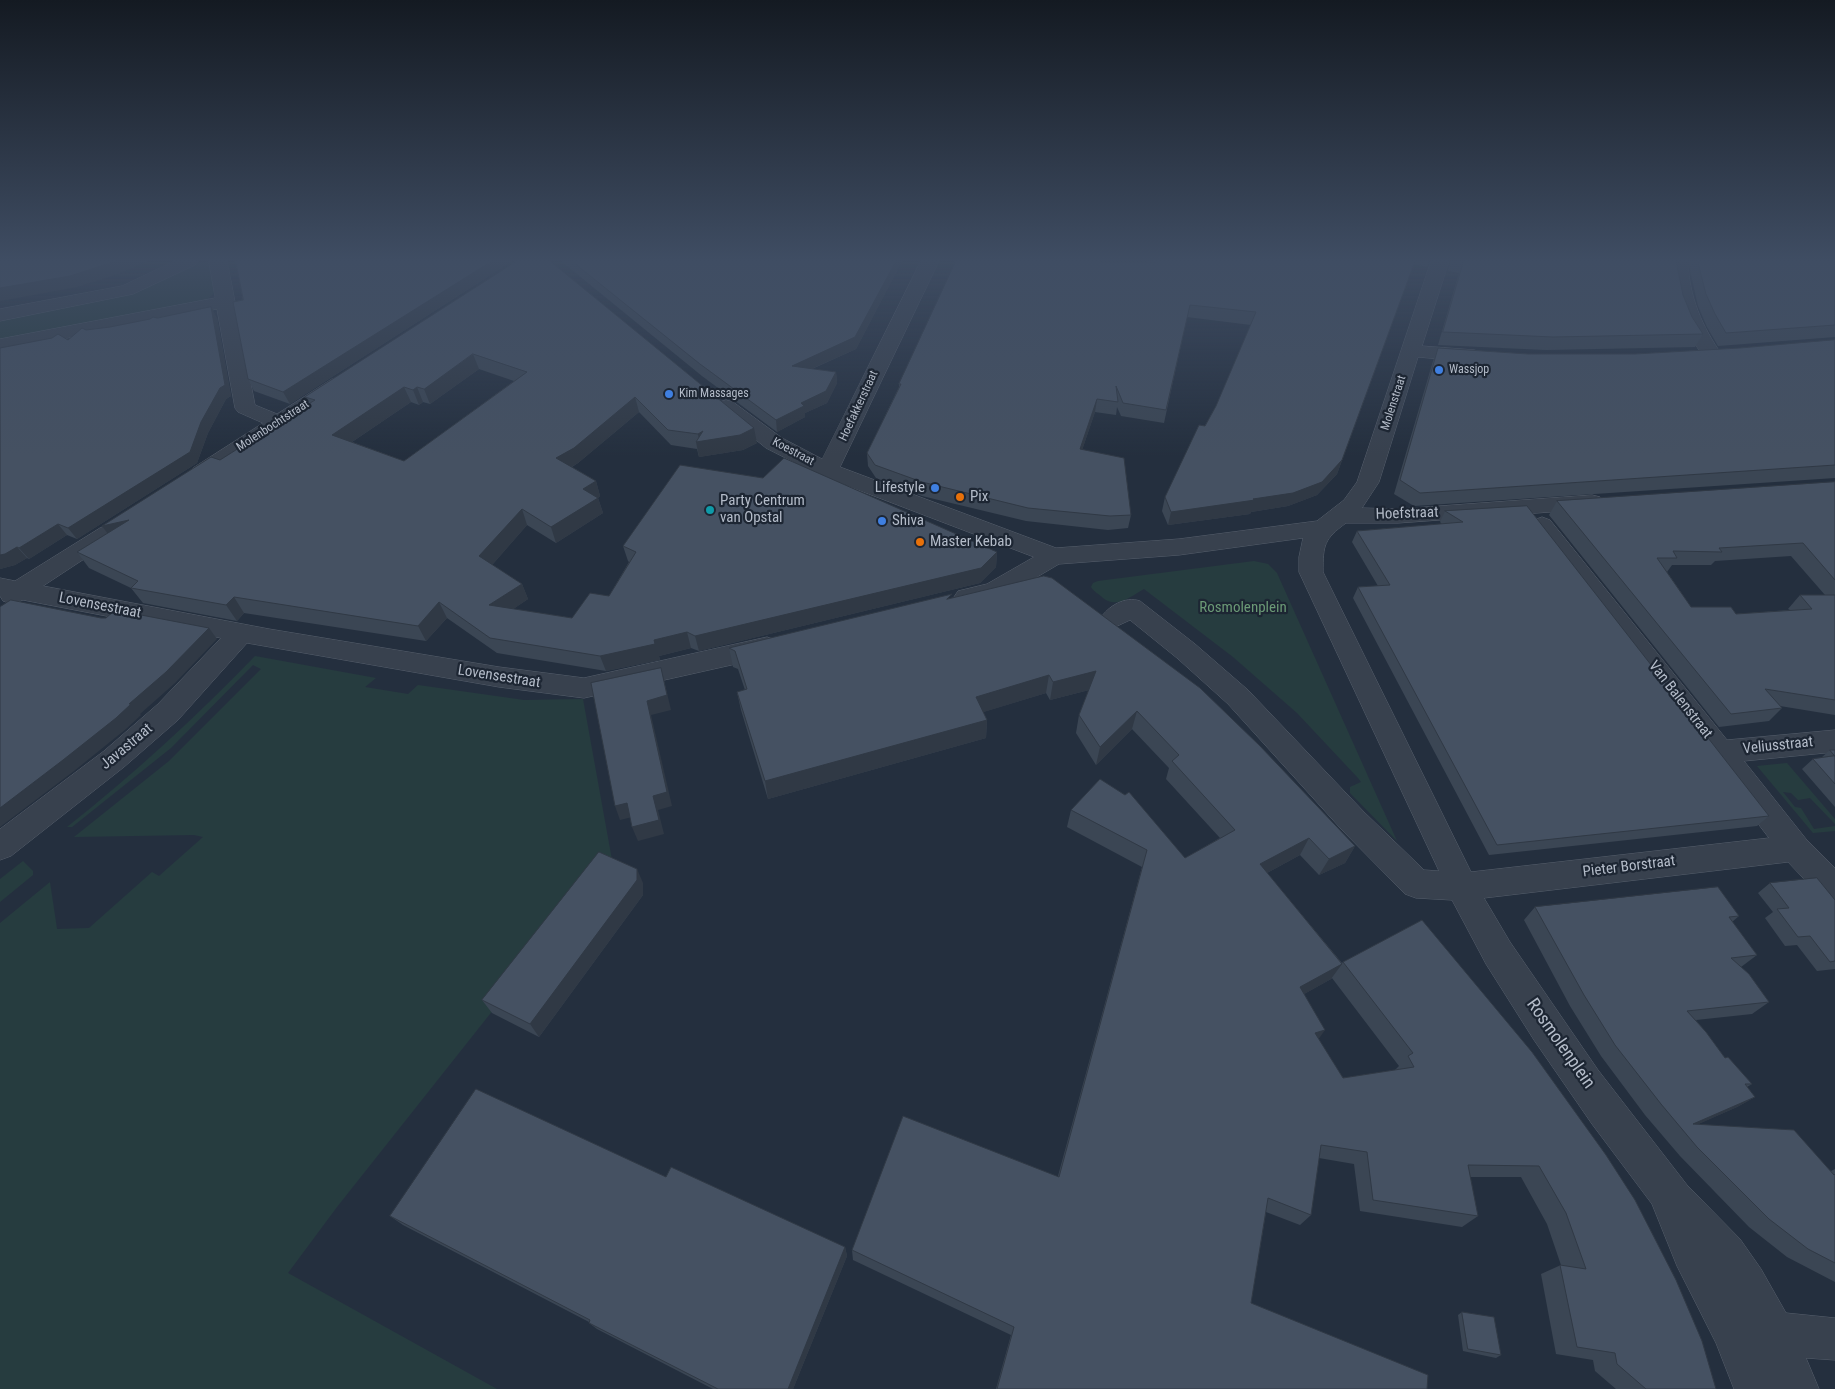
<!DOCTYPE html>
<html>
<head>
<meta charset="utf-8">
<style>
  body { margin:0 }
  canvas { display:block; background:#242f3e }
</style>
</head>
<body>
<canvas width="1835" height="1389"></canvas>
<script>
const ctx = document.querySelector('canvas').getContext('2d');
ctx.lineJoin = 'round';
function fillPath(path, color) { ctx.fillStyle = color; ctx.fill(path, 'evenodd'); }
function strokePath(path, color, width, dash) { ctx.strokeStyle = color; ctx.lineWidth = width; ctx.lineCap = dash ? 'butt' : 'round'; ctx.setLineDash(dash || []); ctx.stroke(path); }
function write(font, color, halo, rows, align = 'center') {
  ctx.font = font + ' "Roboto Condensed",sans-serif'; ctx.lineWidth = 4.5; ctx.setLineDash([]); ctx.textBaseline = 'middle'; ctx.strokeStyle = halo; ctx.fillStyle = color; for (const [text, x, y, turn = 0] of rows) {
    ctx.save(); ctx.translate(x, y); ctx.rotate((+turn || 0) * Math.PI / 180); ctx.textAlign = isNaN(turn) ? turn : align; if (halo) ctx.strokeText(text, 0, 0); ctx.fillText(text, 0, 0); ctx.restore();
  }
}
fillPath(new Path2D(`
  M205,262L210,265L215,292L209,298V302L0,342V317L121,294L194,263Z
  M1254,561L1268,564L1277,573L1397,841L1350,793V787L1361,782L1358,778L1297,713L1233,657L1144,589C1131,596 1117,609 1103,598C1099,594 1094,592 1091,587L1093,583L1098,581Z
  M255,656L376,678L365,687L408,694L418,685L524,700L583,699L612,860L337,1207L288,1273L497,1389H0V923L50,882L57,929L89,928L152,872L159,876L203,837L194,835L74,837L169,761L261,669L253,665L171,748L72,827H67C134,774 196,717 255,656Z
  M1787,763L1835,819V824L1810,798L1798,800L1791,793L1783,792L1795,807L1801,808L1814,829L1835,826V831L1813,833L1757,766Z
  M23,861L33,871V875L0,902V879Z`), '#263c3f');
const minor = new Path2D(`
  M175,261H198L195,265L133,294L0,321V309L122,286Z
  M209,261H227L255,405L277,414L332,379L339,377L346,379L349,383L346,387L209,478L201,480L193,478L190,473L193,468L263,423L238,412L235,408L217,309L0,351V339L215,298Z
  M921,261H939L840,467L1056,548L1179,539L1317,521L1344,500L1357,482L1431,261H1449L1422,346L1474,350L1481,352L1484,356L1481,360L1474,362L1418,357L1379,482L1362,508L1398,509L1592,495L1600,497L1603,502L1600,507L1592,509L1398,523H1346C1324,539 1323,545 1323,572L1471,872L1769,838L1534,530L1530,525L1534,520L1542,517L1550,520L1727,740L1835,730V752L1744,761L1806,839L1835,868V904L1824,900L1788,862L1484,898L1510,942L1598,1070L1687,1185L1740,1239L1761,1269L1786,1313L1835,1318V1360L1806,1358L1819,1389H1734L1716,1343L1677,1266L1652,1204L1592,1124L1534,1040L1486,964L1452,900L1416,898L1405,894L1342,830L1228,704L1177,658L1130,620L1113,628L1104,625L1100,619C1108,606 1125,596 1140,601L1195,644L1248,690L1364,812L1424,870L1439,871L1299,572V557L1303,538L1179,555L1059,564L1003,597L967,606L958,603L954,597L958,591L987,584L1034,557L819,475L766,448L719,410L716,406L719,402L726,400L733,402L782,438L822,459Z
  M1670,261H1688C1689,297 1702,326 1722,355L1719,359L1712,361L1705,359C1684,329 1671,298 1670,261Z
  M108,525L116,528L120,533L116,538L43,586L269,629L499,667L584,678L767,637L776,640L780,647L776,654L767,657L584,698L499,687L247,643L178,720L124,767L11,856L0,860V829L104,751L158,704L221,638L23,600L12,604L3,601L0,596V578L15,581L100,528Z`);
strokePath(minor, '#565f6c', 1);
fillPath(minor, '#38414e');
fillPath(new Path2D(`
  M236,261H512L290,404L254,391L248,379L243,300Z
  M517,261L757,443L743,450L699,457L697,449L671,445L639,412L578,463L572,467L596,481L600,496L598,498L603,513L556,543L527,525L492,565L522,584L528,599L513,609L572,618L609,596L629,562L628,561L623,546L997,552L996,567L980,583L699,651L691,648L659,656L660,660L606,671L497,653L447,618L426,641L244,613L237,621L143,603L131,588L89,568L77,552L108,533L102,526L220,460L309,404L305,397ZM479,369L514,381L404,461L352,442L411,402L419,405L423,402L430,404Z
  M561,261H902L856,349L812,369L836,372L837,383L827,403L805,413V417L777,432L702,376Z
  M1147,261H1429L1427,267L1414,264L1337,474L1317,495L1288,506L1251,512L1250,514L1168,525L1162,511L1165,497L1216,406L1251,325L1187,317L1164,423L1121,416L1117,407L1116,415L1095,412L1082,450L1131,515L1128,528L1108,530L1026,521L922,496L876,478L868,466L867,453L899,387V384L1099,262H1148Z
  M1450,261H1676L1683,295L1692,317L1703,334L1695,347L1546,350L1438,345L1459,273L1448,271Z
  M1688,261H1835V337L1718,346L1707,327L1698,306Z
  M157,318H217L231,396L226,399L208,433L197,463L77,539L67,535L29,559L27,558L15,565L0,569V348L68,340L86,330L110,327Z
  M1835,340V478L1414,506L1394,494L1433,361L1438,348L1528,354H1635L1740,348Z
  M1835,482V715L1780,706L1782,708L1769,721L1719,727L1549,515L1557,501ZM1791,556L1825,595H1800L1788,609L1790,610L1736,614L1691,607L1667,572L1672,565H1711L1715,561Z
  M1527,506L1769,816L1757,826L1489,855L1353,598L1358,587L1378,586L1352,542L1357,531L1442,524L1440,522L1445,511Z
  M952,598L1355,846L1345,863L1319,875L1300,855L1267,873L1342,963L1343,962L1422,920L1716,1389H1616L1595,1371L1593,1360L1556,1354L1541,1274L1561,1265L1547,1224L1521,1177H1470L1478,1216L1462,1227L1360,1211L1354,1164L1319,1158L1311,1215L1300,1225L1266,1212L1251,1303L1427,1389H996L1011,1335L853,1260L852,1250L1058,1176L1142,867L1067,827L1071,810L1185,858L1220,838L1166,779L1169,768L1132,729L1096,765L1076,733L1079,715L1089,690L1050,700L1046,693L983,712L987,720L986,738L768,799L741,710L737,692L745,690L738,669L733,667L729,648ZM1332,978L1399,1066L1395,1070L1343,1078L1318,1039L1304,994L1331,979Z
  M1830,750H1835V807L1802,769L1813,759L1821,758Z
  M643,883V895L539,1037L492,1013L482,1000Z
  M1770,883L1835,900V969L1817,971L1797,945L1785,946L1765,918L1773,912L1758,893Z
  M1535,907L1739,916L1732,922L1757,955L1741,967L1769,1002L1752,1014L1696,1020L1725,1058L1752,1084L1747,1087L1755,1097L1737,1107L1698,1124L1831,1171L1835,1169V1282L1787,1257L1749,1227L1680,1156L1645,1115L1601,1056L1570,1006L1524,920Z
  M666,1177L845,1247L847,1256L793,1389H713L597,1329L589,1323V1322L403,1225L390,1216Z
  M1462,1312L1501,1355L1496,1358L1463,1351L1458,1315Z`), '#3b4654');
fillPath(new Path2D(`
  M116,261H148L118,274L77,287L0,301V288Z
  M492,261H512L290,404L283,392Z
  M896,261H902L856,349L793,377L792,366Z
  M211,307L217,318L231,396L226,399L208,433L197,463L77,539L68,528Z
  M473,354L479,369L430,404L424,389Z
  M836,372L837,383L827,403L805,413V417L777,432L776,420L801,403Z
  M404,387L411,402L340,450L332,435Z
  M417,387L423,402L419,405L413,390Z
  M635,397L639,412L578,463L561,473L556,458Z
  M1097,399L1095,412L1078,462L1080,449Z
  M754,428L757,443L743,450L699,457L696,442L699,441L698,434L703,431Z
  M1342,460L1337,474L1317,495L1288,506L1251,512L1250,514L1168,525L1171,512Z
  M596,481L600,496L598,498L603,513L556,543L551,527L583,489Z
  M522,509L527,525L486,572L479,556Z
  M129,520L114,542L102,526Z
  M58,524L67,535L29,559L19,548Z
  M17,547L27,558L15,565L0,569V555Z
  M997,552L996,567L980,583L699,651L695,636Z
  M522,584L528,599L496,621L489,605Z
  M234,597L244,613L237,621L226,605Z
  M439,602L447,618L426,641L418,626Z
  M209,628L217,639L175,683L140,714L141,715L126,729L74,771L0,827V808L129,704Z
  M687,632L691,648L659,656L660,660L606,671L600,656L654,640Z
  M661,668L671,710L651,715L672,806L658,810L664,834L638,841L632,827L653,796L647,701Z
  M1096,671L1093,689L1050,700L1053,682Z
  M1049,675L1046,693L974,715L976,697Z
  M1137,711L1132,729L1096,765L1100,747Z
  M987,720L986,738L768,799L765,781Z
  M627,803L632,817L620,820L615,806Z
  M1309,838L1300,855L1252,881L1260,864Z
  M1355,846L1345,863L1319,875L1329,859Z
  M637,869L643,883V895L539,1037L530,1024Z
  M1342,964L1331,979L1290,1002L1300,987Z
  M1325,1030L1315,1044V1033Z
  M1755,1097L1737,1107L1683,1131L1693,1124Z
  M845,1247L847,1256L793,1389H788Z`), '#303945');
const building = new Path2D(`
  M0,261H116L70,276L0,288Z
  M236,261H492L283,392L248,379L233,302L243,300Z
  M517,261H550L754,428L740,435L696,442L703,431L698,434L668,430L635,397L574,448L556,458L596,481L583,489L598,498L551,527L522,509L479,556L522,584L489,605L572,618L590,593L609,596L636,552L623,546L680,465L763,478L784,458L997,552L981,568L695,636L687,632L654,640L655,644L600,656L490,638L439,602L418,626L234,597L226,605L131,588L138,581L77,552L129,520L102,526L211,457L220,460L315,400L305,397ZM473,354L527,372L404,461L332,435L404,387L413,390L417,387L424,389Z
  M572,261H896L855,337L792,366L836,372L826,391L801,403L804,406L776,420L700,364Z
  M956,261H1099V262H1155L1154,261H1415L1342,460L1322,482L1293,493L1253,499L1255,500L1171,512L1165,497L1199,425L1205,426L1216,406L1256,312L1190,305L1166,410L1123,403L1116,386L1118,402L1097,399L1080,449L1124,458L1131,515L1110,516L1028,508L922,482L875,465L867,453L901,384H899Z
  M1464,261H1676L1683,295L1692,317L1703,334L1553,337L1443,332Z
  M1698,261H1835V325L1726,333L1715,314L1706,294Z
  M211,307L225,385L220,388L201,422L190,452L68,528L58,524L19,548L17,547L5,554L0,555V348L52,338L58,334L68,340L82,328L86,330L110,327L150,319L153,317L157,318Z
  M1835,340V465L1420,493L1400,480L1438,348L1528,354H1635L1740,348Z
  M1835,482V580L1803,543L1719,548L1722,552L1673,551L1677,558H1657L1691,607H1731L1736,614L1812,609L1800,595H1835V700L1765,689L1782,708L1731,714L1557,501Z
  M1527,506L1769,816L1497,845L1358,587L1390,585L1357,531L1463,522L1445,511Z
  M1044,576L1052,578L1200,688L1260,746L1355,846L1329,859L1309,838L1260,864L1342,964L1300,987L1325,1030L1315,1033L1343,1078L1414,1067L1408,1056L1413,1053L1343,962L1422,920L1532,1052L1606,1155L1635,1200L1676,1280L1702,1341L1716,1389H1646L1617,1364L1615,1353L1577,1347L1560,1265L1586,1269L1566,1213L1539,1166L1468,1165L1478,1216L1373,1200L1367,1152L1321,1145L1311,1215L1268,1198L1251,1303L1428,1375L1427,1389H997L1014,1327L852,1250L903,1116L1059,1177L1147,850L1071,810L1100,779L1125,795L1129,792L1185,858L1235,830L1172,761L1179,755L1137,711L1100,747L1079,715L1096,671L1053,682L1049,675L976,697L987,720L765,781L737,692L747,689L735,651L729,648L952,594L947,599Z
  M11,600L101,618H106L115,610L209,628L166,672L129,704H131L116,718L63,760L0,808V607Z
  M661,668L667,695L647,701L667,792L653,796L659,820L632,827L627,803L615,806L591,683Z
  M1830,750H1835V756Z
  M1835,756V784L1813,759Z
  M599,852L637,869V880L530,1024L482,1000Z
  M1817,878L1835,900V961L1830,962L1810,936L1798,937L1777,909L1789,908L1770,883Z
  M1718,887L1739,916L1729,917L1757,955L1731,958L1749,974L1769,1002L1687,1011L1706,1032L1725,1058L1728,1057L1752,1084H1745L1755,1097L1693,1124L1794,1130L1834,1175L1835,1174V1263L1808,1249L1769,1219L1697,1147L1661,1104L1615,1045L1584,995L1535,907Z
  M476,1089L666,1177L671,1167L845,1247L788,1389H718L589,1323L590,1320L390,1216Z
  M1462,1312L1494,1317L1501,1355L1468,1349Z`);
fillPath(building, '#455162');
strokePath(building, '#303945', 1);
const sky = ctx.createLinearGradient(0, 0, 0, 456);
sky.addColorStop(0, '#141a22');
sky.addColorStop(0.57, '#3f4d63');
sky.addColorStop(1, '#3f4d6300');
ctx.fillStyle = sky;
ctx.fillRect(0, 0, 1835, 456);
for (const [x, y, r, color] of [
  [1439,370,5,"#3f7fe0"],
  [669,394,5,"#3f7fe0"],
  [935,488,5,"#3f7fe0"],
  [960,497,5,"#e8710a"],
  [710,510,5,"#0f9aa8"],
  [882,521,5,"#3f7fe0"],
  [920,542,5,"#e8710a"]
]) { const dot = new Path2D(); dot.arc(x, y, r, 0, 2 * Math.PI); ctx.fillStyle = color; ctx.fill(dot); strokePath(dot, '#1d2633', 2); }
write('12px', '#b4bcc9', '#1d2633', [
  ["Wassjop",1449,370],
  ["Kim Massages",679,394]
], 'left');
write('12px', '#b4bcc9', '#1d2633', [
  ["Molenstraat",1394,403,-72],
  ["Hoefakkerstraat",859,406,-65],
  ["Molenbochtstraat",273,426,-33],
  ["Koestraat",793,452,28]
]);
write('15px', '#b4bcc9', '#1d2633', [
  ["Lifestyle",925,488,"right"],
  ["Pix",970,497],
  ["Party Centrum",720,501],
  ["van Opstal",720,518],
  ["Shiva",892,521],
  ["Master Kebab",930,542]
], 'left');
write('15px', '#b4bcc9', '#1d2633', [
  ["Hoefstraat",1407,514,-2],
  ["Lovensestraat",100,606,11],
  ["Lovensestraat",499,677,9],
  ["Van Balenstraat",1680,700,52],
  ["Veliusstraat",1778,746,-6],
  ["Javastraat",127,747,-40],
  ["Pieter Borstraat",1629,867,-7]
]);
write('15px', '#6b9a76', '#1d2633', [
  ["Rosmolenplein",1243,608]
]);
write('18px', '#b4bcc9', '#1d2633', [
  ["Rosmolenplein",1560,1044,55]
]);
</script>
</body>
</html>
